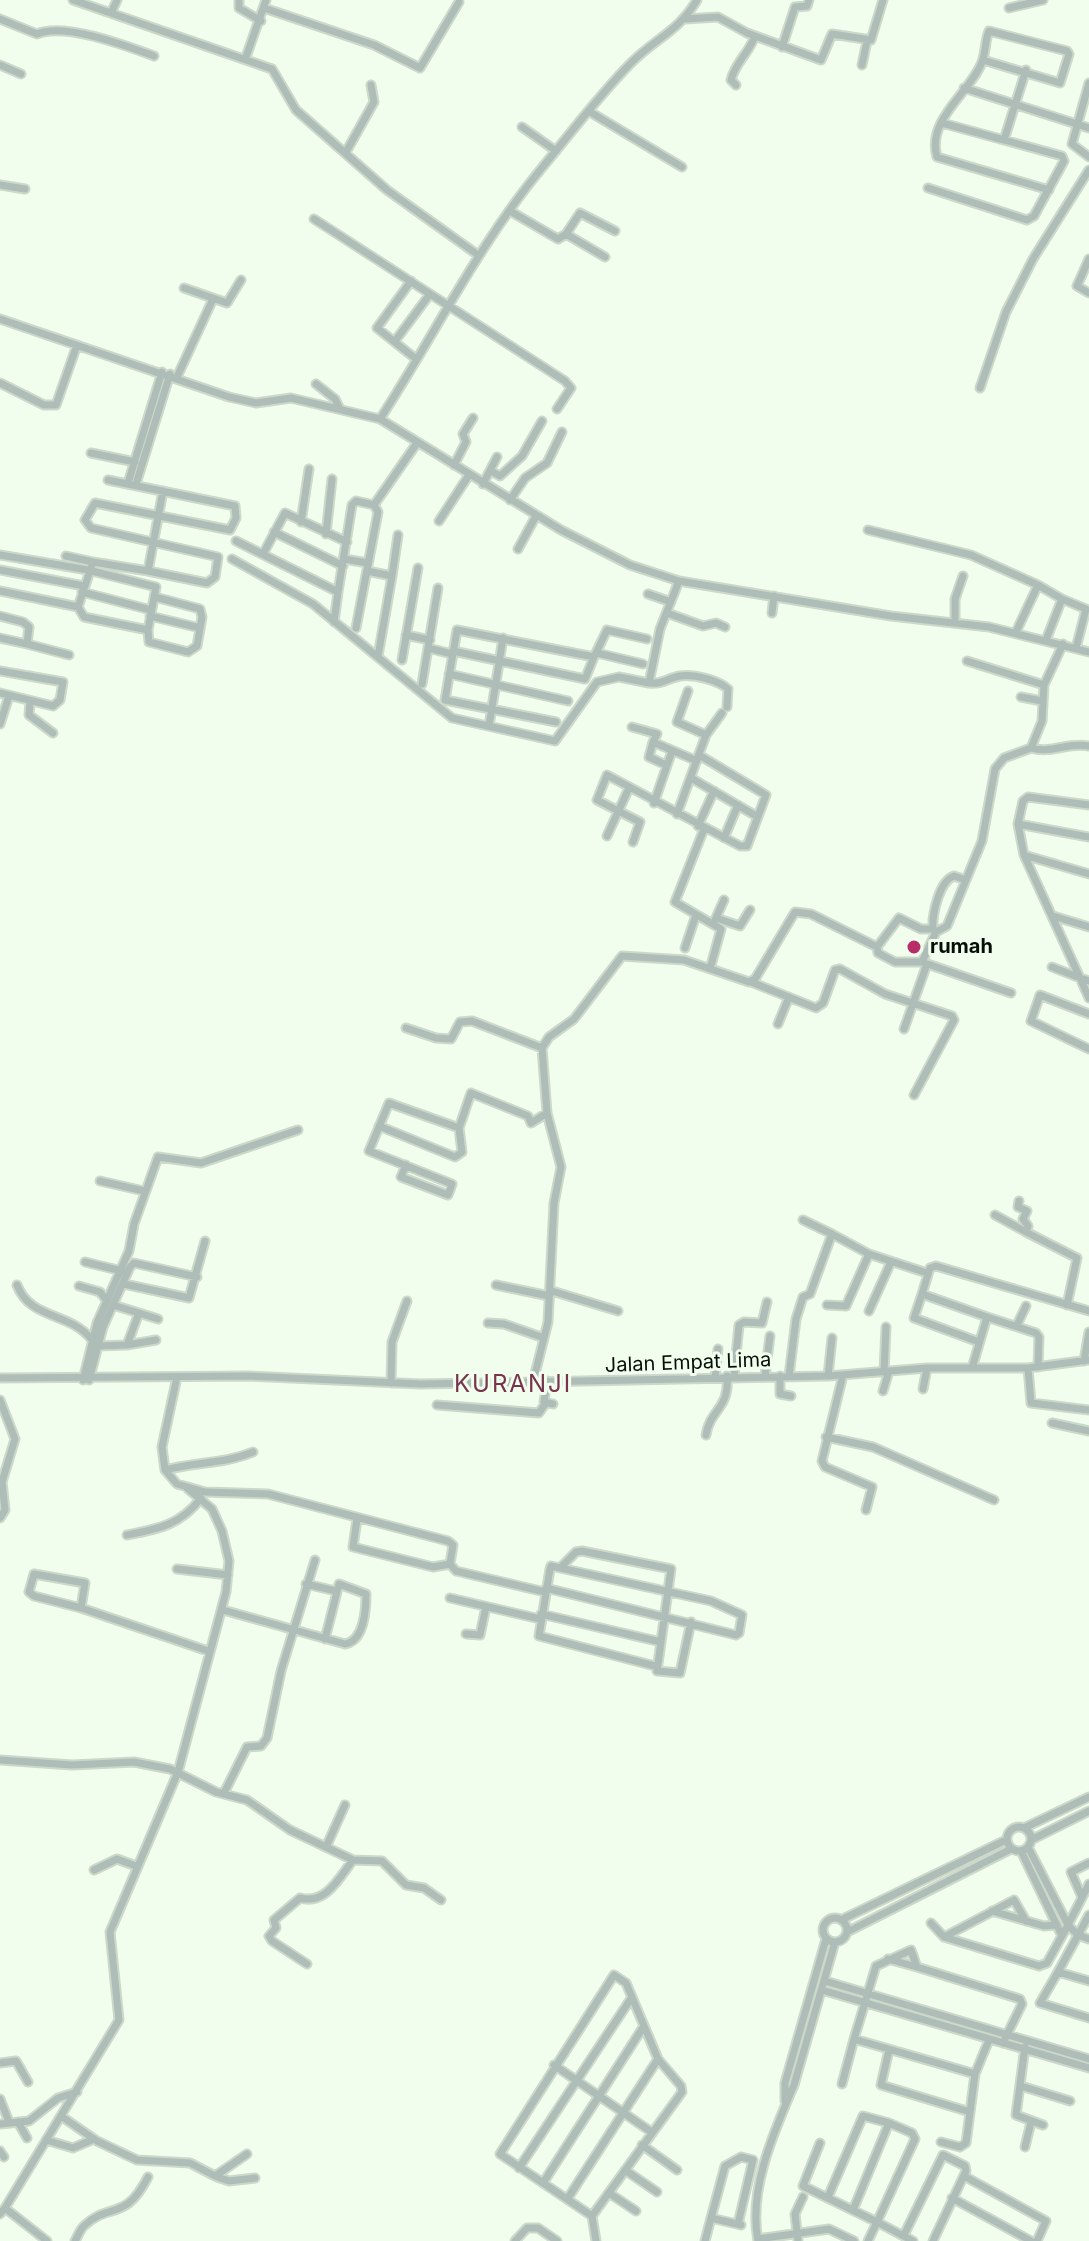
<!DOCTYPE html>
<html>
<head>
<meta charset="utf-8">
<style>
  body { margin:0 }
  canvas { display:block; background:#f1feee }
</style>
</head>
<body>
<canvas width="1089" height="2241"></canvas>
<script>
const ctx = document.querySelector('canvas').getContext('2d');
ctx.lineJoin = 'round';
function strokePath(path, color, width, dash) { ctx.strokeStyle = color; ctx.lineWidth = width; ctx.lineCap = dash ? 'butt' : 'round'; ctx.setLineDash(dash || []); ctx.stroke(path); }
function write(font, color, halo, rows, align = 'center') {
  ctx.font = font + ' Inter,sans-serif'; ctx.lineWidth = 6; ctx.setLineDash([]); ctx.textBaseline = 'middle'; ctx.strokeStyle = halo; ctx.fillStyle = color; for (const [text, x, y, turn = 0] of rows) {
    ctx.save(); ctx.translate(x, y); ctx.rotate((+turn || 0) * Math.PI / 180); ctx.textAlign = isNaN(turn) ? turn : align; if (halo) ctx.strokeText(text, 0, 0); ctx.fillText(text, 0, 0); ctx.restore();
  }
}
const street = new Path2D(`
  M73,0L272,69L296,110L387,190L478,255
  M239,0V8L261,21
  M264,8L374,45L420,68L459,2
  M1009,8L1043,0
  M112,11L117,0
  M0,19L37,34C64,22 127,46 154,56
  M685,19L718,17L747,33L821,60L832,34L871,40L883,0
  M782,47L795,7L807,6L809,0
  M246,57L266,0
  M983,60L1060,83L1069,54L1067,51L989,31C985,40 986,51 982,62C971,92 926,119 937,157L1049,190
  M0,65L21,74
  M862,65L867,41
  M1089,83L1072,144L1089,157
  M736,85L731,80C735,63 749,53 755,36
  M964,88L1089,128
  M590,112L682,167
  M942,123L1004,140
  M522,127L556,151
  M346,152L374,102L371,85
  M0,185L25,189
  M928,188L1027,220L1034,216L1064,161L1062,156L1004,140L1026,70
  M510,211L558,239L566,234L580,213L615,231
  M314,219L565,381L571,388L557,409
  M566,234L605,257
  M1089,259L1077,286L1089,293
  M411,281L377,328L416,359
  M184,288L227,303L241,280
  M0,319L229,397L256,403L291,398L380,419L561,530L630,565L679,581L891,616L989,627L1089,652
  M395,341L430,294
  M177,377L213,299
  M0,383L44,405H56L77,345
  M316,384L335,399L340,409
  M980,388L1006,312L1033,259L1089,170
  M380,419C434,336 478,245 541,169C571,133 599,95 632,62C656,38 679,31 697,0
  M91,453L135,462
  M454,465L466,442L463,434L473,418
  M491,471L500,476L522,456L542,421
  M108,480L235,506L236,518L230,530L95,503L85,520L91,528L218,557L215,577L207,583L148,571
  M128,483L162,372
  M136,484L170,374
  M483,484L497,457
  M510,500L525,478L547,463L562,432
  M374,505L417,443
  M439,521L469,475
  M301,522L309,469
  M868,530L971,555L1038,585L1016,632
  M274,532L343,566
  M326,534L332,479
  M236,541L338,592L334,622
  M518,549L536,516
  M263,554L285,513L347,542
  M0,555L88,570L156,587L148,630L84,617L78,607
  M66,556L93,562
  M232,559L313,604L452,718L555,741L597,682L619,677L649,683
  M344,559L368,563
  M0,570L84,586
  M367,571L392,576L378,656
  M392,576L398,535
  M679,581L660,629L649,683C661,685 668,678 680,676C694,674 718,680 728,689L727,707
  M1038,585L1062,599L1046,640
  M0,591L78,607L93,562L148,571L163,491
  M82,592L151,610
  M338,592L352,505L356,501L374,505L378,512L356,628
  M648,594L671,602
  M1062,599L1086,609L1076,648
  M667,613L703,626L716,623L725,627
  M772,613L774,596
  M0,616L23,622L29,627L27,644L0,638
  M150,616L200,628
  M955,621V599L963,576
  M148,630L149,642L188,652L197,646L202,617L200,609L155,597
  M406,635L430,640
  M27,644L69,655
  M428,648L452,654
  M453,651L585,679L594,657
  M597,653L643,664
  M402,660L418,568
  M967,661L1044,685
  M0,671L63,682L60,700L53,706L0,693
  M449,674L568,701
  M422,684L438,588
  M1021,697L1042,701
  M30,702L29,715L53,733
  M556,722L445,700L457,630L594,657L607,630L647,639
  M0,724L9,696
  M489,726L503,638
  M632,727L657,734L653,742
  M706,735L722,713
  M1031,748C1052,754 1067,742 1089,746
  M666,765L649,757L653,742L697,761
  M691,778L758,817
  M654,803L672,751
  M677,814L706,735L677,722L688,691
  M1018,824L1023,801L1028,797L1089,805
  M698,826L714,791
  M704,829L675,902L721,929L710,969
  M607,836L629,788
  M1089,837L1018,824L1024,855L1080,978L1089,981
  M724,838L738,805
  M633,842L640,822L597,800L607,775L740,846H747L766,795L699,755
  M1024,855L1089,874
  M1053,916L1089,927
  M716,918L740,926L750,910
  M715,920L724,900
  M933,929C932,915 939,881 954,876L966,880
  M877,947L878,953L895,962H922
  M685,948L696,915
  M1052,967L1080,978L1089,998
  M751,982L816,1008L823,1003L835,970L840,969L885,994L952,1016L954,1020L914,1095
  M1011,993L922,962L936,932L947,926L982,841L995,769L1004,758L1031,748L1042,721L1044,685L1063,644
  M1089,1014L1040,995L1031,1021L1089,1049
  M778,1024L789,997
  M406,1028L436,1038L451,1039L460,1022L472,1021L542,1048
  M904,1029L927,964
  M379,1126L455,1157L462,1152L459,1128L471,1093L528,1116L531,1123L547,1113
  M406,1165L401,1177L448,1195L452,1184L369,1151L389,1103L459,1128
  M100,1181L144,1191
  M1019,1201L1018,1207L1027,1211L1023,1219L1028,1226L1026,1232L1077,1258L1067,1305
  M995,1215L1026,1232
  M803,1220L832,1234
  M85,1262L122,1271
  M124,1284L189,1298L205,1241
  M17,1285C30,1320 71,1312 92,1340
  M496,1285L549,1296L552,1291L618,1311
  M79,1286L100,1292L107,1301
  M922,1294L930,1268L936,1266L1089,1311
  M827,1305L846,1306L869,1254L927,1273
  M869,1311L891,1262
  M139,1313L158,1319
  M987,1317L1036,1333L1039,1337L1038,1367
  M488,1323L504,1324L544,1338
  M1017,1325L1026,1306
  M127,1345L156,1340
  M97,1346L127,1345L139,1313L113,1305
  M1084,1361L1089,1332
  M972,1368L987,1317L922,1294L914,1318L979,1342
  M1028,1368L1031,1403L1089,1410
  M884,1372L886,1327
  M843,1375L822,1461L825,1467L872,1487L866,1510
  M734,1376L739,1325L744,1322L762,1323L767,1302
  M765,1376L770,1336
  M780,1376V1394L791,1396
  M789,1376L796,1319L803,1297L810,1294L832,1234L869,1254
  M828,1376L832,1338
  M177,1377L162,1447L165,1470L177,1484L205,1492L268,1494L448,1541L453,1545L450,1564L456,1571L545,1592
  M715,1377L718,1349
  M0,1378L248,1376L420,1384L533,1382L828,1376L927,1368H1028L1089,1360
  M83,1380L97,1323L129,1251L134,1224L158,1157L201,1163L298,1130
  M89,1380L103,1327L130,1267L134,1263L197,1277
  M547,1381L544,1402L553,1404
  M533,1382L548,1322L554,1203L561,1167L547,1113L542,1048L549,1037L574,1019L622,956L684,960L749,982L755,979L795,912L811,914L877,947L899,918L921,929H932
  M391,1383L392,1342L407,1301
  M923,1389L927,1368
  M883,1391L889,1371
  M0,1400L15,1439L2,1482L5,1510L0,1518
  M437,1405L539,1413L545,1404
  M1052,1423L1089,1431
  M706,1435C710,1409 730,1409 727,1376
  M826,1437L873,1447L994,1500
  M165,1470C195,1462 224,1464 253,1452
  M357,1519L353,1547L433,1567L450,1564
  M127,1535C158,1529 181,1525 201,1498
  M561,1567L576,1552L582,1551L671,1569L657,1671L680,1673L691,1622
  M177,1569L228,1575
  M306,1584L336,1591
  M546,1588L736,1635L739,1633L742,1615L711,1601L551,1566L550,1569L539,1636L655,1666
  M450,1598L540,1619
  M81,1608L85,1583L34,1574L29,1592L34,1596L81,1608L208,1651
  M223,1610L345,1644C364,1641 366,1610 366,1594L339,1584L325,1639
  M541,1614L661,1642
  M466,1634L480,1635L486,1607
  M0,1760L72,1765L134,1762L170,1769L216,1792L247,1800L290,1830L353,1860L382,1861L406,1885L424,1888L441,1900
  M224,1793L247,1747L261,1746L267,1738L281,1671L315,1560
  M1007 1839a12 12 0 1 1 24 0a12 12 0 1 1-24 0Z
  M1024,1828L1089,1797
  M1031,1840L1089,1811
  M326,1847L345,1805
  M1028,1847L1068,1925
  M1021,1851L1062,1936
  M94,1870L117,1859L136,1866
  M1082,1897L1071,1872L1089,1863
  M992,1911L1044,1926L1057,1925
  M1089,1915L1058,1972L1089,1981
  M823 1930a12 12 0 1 1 24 0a12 12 0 1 1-24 0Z
  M841,1920L1006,1840
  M931,1923L944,1937L1014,1900L1026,1921
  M1068,1925L1089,1884
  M847,1932L1011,1849
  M944,1937L1039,1966L1047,1963L1068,1925L1078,1935L1089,1939
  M888,1959L917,1967
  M307,1964L272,1941L269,1936L276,1928L274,1920L300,1898C326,1905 339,1878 353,1860
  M1058,1972L1040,2003L1089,2018
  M825,1981L1089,2059
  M822,1990L1089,2068
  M1025,2047L1016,2115L1043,2125
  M889,2050L881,2085L970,2112
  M0,2063L16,2061L28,2082
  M554,2065L650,2131
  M975,2074L989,2040
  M842,2084L854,2039
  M1021,2086L1070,2101
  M0,2099L9,2122
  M785,2101V2083L826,1939
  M61,2116L97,2141L137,2160L190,2163L215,2176L247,2154
  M18,2122L27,2138
  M0,2124L29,2121L58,2098L77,2092
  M46,2140L73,2148L94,2139
  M941,2142L960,2147L966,2143L975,2074L854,2039L876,1966L911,1950L917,1967L1020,1999L1022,2004L1003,2043
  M820,2143L803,2186L877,2222L868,2241
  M642,2145L677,2170
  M1025,2147L1031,2122
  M0,2151L4,2157
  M519,2168L632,1997
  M625,2170L657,2192
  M964,2176L1046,2221L1037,2241
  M217,2177L229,2181L255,2178
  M543,2183L642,2029
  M609,2193L636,2211
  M828,2197L863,2116L889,2123
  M568,2198L658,2059
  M952,2198L1031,2241
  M5,2208L119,2020L110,1932L178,1772L226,1592L229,1561L222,1531L212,1509L187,1488
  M853,2210L889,2123L912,2133L915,2139L877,2222L913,2241
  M0,2214L5,2208L47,2241
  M592,2216L682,2092L681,2086L658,2059L626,1983L614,1975L500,2154L592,2216L596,2241
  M738,2224L753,2160L741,2157L725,2166L711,2218L741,2225
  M904,2235L943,2155L965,2166L966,2171L933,2241
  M758,2239L829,2229L854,2241
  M75,2241C78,2236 80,2229 85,2225C110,2202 125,2222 148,2177
  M515,2241L527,2228H538L557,2241
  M705,2241L711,2218
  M758,2241C748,2189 774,2132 794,2085L835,1942
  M798,2241L795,2214L803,2197`);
strokePath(street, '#ccd8c9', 11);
strokePath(street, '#aebdb7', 7);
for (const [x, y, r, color] of [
  [914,947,8,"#b82d68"]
]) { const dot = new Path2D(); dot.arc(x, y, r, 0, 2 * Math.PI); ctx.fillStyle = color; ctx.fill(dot); strokePath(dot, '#f1feee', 3); }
write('bold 20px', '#070e06', '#f1feee', [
  ["rumah",930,947]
], 'left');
write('20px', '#070e06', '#f1feee', [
  ["Jalan Empat Lima",688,1363,-2]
]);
ctx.letterSpacing = '2px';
write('24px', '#79344d', '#f1feee', [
  ["KURANJI",513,1385]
]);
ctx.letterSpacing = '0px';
</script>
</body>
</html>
